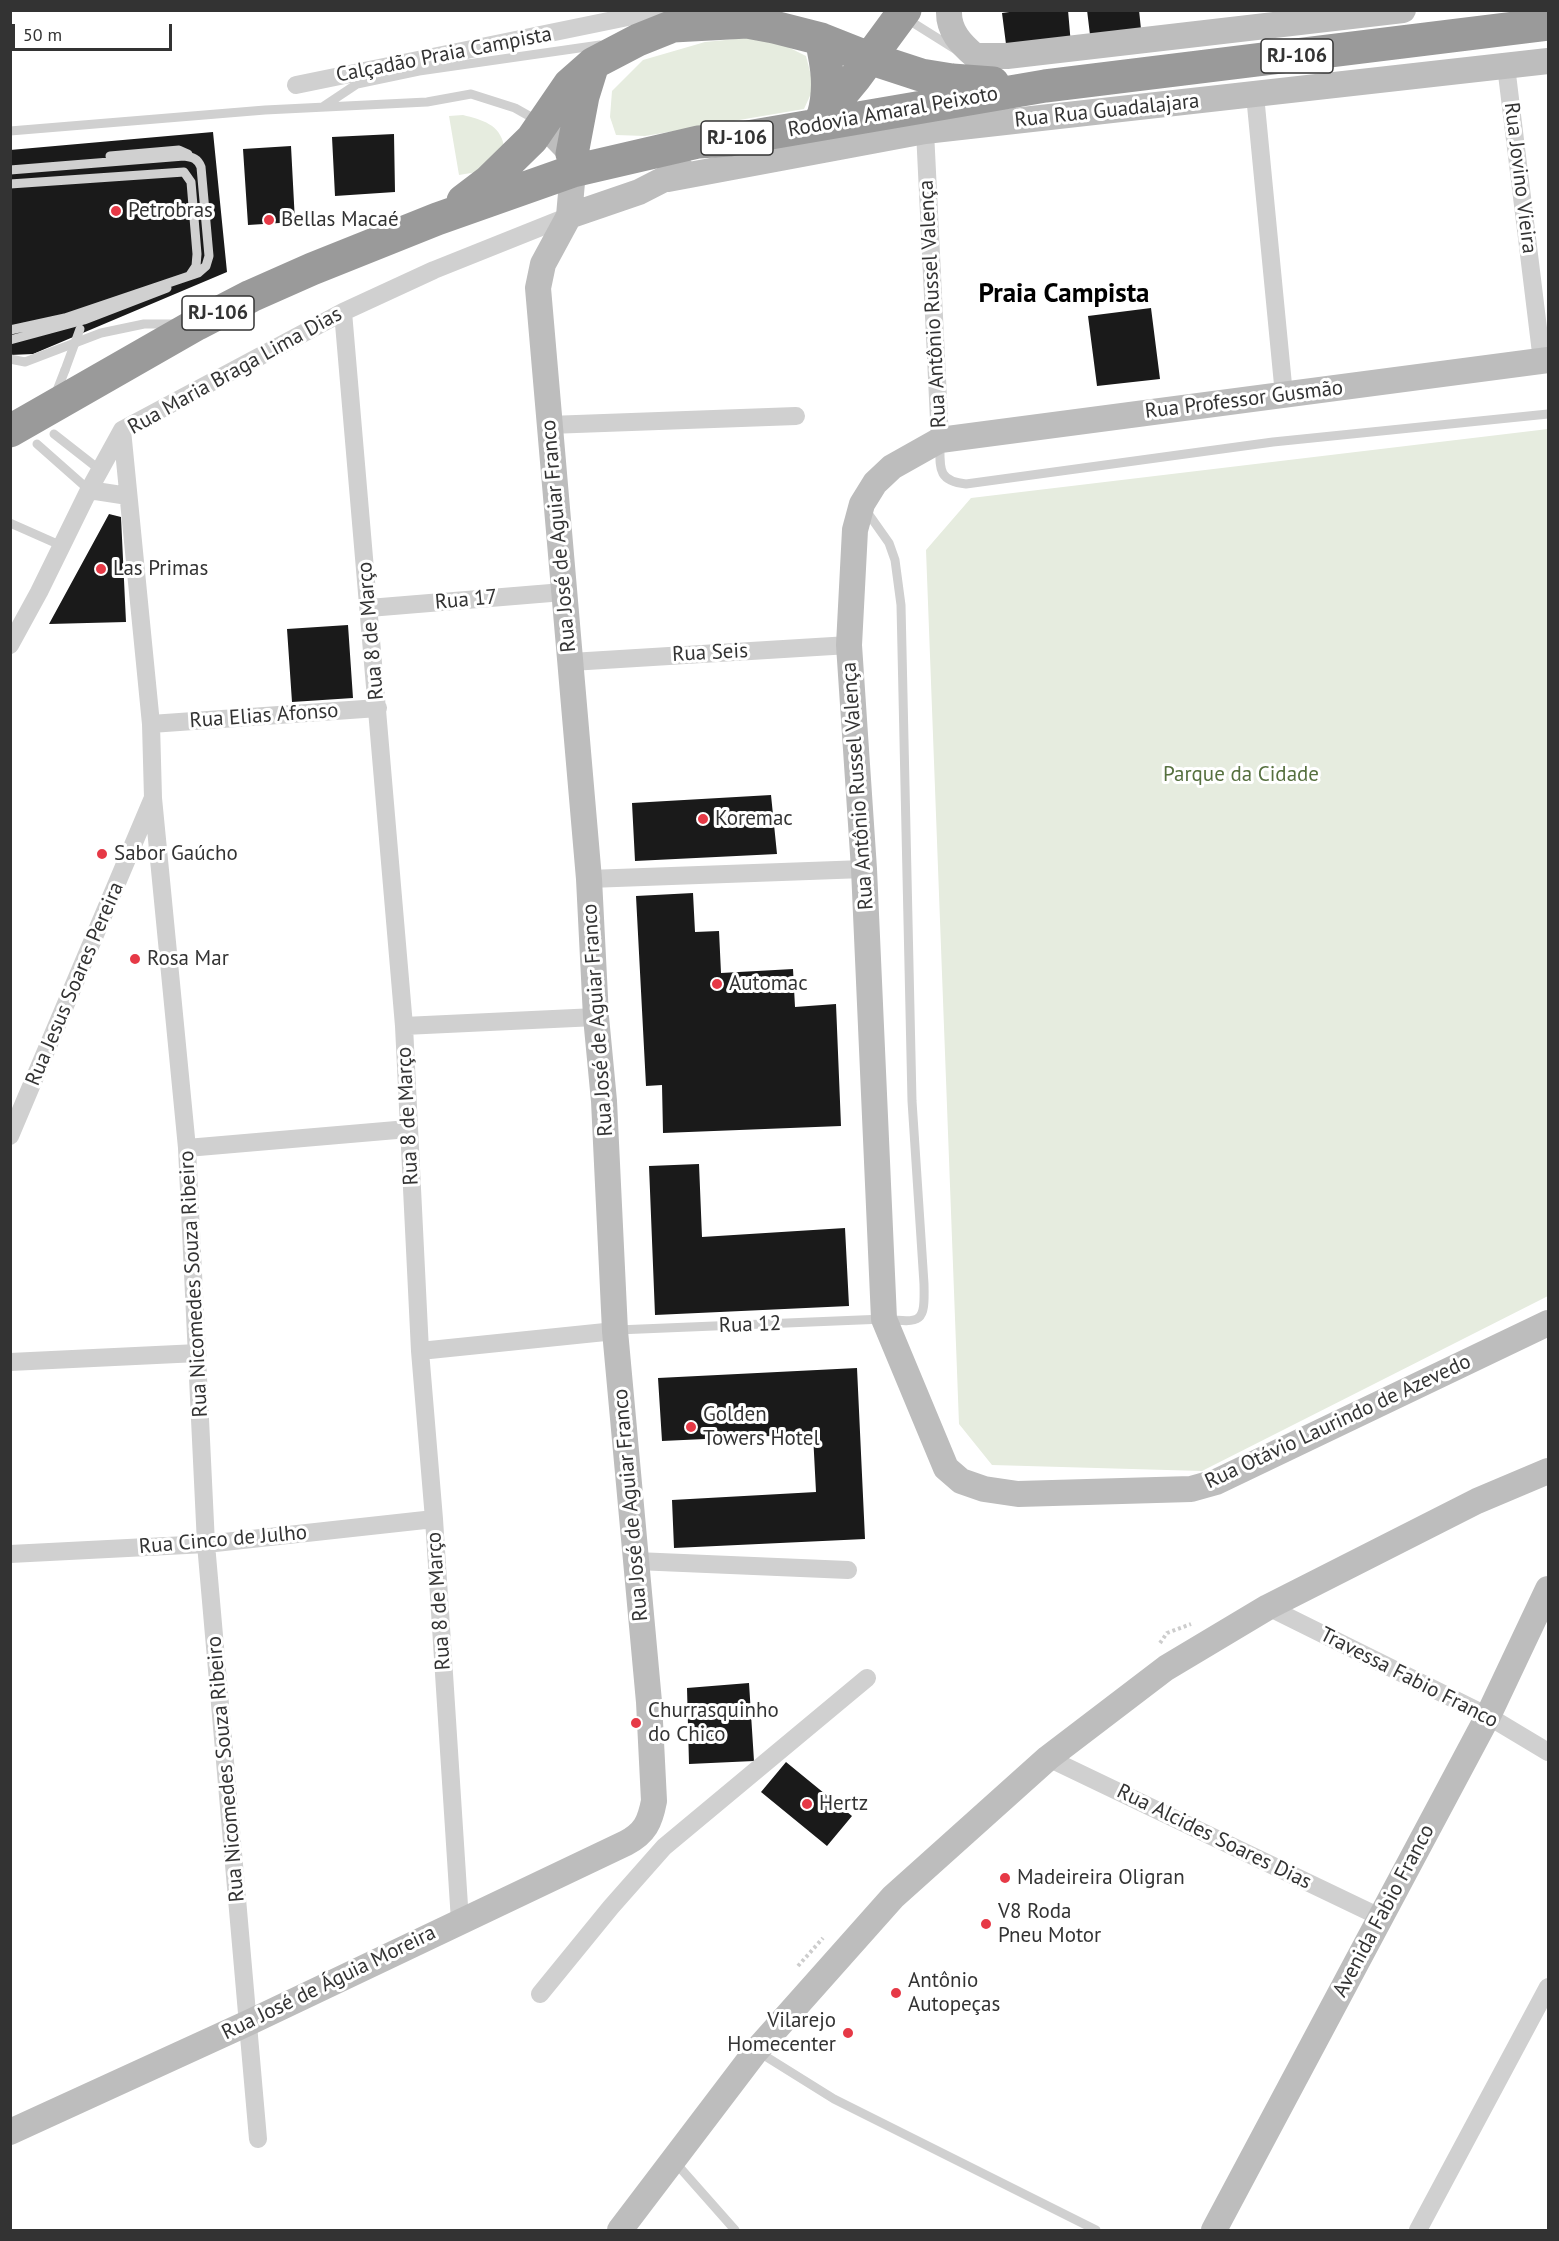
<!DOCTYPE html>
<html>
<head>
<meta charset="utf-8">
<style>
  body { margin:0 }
  #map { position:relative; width:1559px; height:2241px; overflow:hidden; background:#fff; font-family:"PT Sans",sans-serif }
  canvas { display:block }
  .frame { position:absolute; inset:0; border:12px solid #333; pointer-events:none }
  .scale { position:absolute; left:12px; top:24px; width:160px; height:27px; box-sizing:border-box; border:3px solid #333; border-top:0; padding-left:8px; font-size:18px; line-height:21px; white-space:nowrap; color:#333; -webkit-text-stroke:4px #fff; paint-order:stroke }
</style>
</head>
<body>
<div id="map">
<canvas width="1559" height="2241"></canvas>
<div class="frame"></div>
<div class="scale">50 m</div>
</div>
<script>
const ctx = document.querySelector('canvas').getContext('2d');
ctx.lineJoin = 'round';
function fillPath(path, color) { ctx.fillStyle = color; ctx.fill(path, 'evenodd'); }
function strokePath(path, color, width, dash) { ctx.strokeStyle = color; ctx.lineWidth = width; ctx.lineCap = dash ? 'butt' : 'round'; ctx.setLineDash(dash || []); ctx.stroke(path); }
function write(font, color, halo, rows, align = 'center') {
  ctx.font = font + ' "PT Sans",sans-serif'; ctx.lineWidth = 6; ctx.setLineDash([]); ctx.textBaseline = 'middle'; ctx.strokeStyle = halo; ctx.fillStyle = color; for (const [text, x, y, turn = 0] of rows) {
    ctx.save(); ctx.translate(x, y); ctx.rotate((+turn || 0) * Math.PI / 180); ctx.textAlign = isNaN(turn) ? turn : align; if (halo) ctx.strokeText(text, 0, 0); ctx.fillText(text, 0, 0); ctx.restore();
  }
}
fillPath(new Path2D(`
  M766,36L806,56L814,87L804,109L645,136L616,135L610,117L612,91L643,60L705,42Z
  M463,115C482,120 500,124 504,146L477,172L459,175L449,116Z
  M1548,429V1296L1202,1471L992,1465L959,1424L926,550L971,498Z`), '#e6ecdf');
fillPath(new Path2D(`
  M1024,10H1068L1071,45L1007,52L1002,13Z
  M1087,10H1139L1141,29L1090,35Z
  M213,132L227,272L33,354L10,355V150Z
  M394,134L395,192L335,196L332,137Z
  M291,146L295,222L248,225L243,149Z
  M1151,308L1160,379L1097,386L1088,316Z
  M109,514L121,517L126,622L49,624Z
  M348,625L353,698L292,702L287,629Z
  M771,795L777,854L635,861L632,803Z
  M693,893L695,932L719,931L721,973L793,969L795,1007L836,1004L841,1126L663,1133L662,1085L646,1086L636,896Z
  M699,1164L702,1237L845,1228L849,1306L655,1315L649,1166Z
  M857,1368L865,1539L674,1548L672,1500L816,1492L813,1434L662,1441L658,1378Z
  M749,1683L754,1761L689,1764L687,1688Z
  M786,1762L852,1816L827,1846L761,1792Z`), '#1a1a1a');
strokePath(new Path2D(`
  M1160,1643L1167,1633L1191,1624
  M798,1966L823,1938`), '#cdcdcd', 4, [3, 3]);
strokePath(new Path2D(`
  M907,19L958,51
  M324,106L357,84L419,71L600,45
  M10,131L265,110L427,102L471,94L515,108L538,121
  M110,156L179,150L188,154
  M10,170L184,156C193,157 198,159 201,167L209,256L206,266L198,273L65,318L10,330
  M10,184L184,172L191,182L197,254L196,266L190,275
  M10,340L84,320L167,288
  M10,359L25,362L101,333L144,324H173
  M56,393L65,370
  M54,434L100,470
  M940,443C940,468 937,481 966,484L1273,442L1548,414
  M37,444L89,490
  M10,523L62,546
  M617,1330L884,1319C922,1323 925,1323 924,1284L912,1101L901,605L895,560L889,543L865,509
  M757,2051L834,2099L1096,2230
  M674,2161L735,2230`), '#d0d0d0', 9);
strokePath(new Path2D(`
  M1506,66L1542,361
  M296,85L662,10
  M1255,95L1284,395
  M925,131L940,440
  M343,312L404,1026L420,1351L434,1519L460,1921
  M549,425L796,416
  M122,430L151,724L153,798L187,1148L206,1544L258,2139
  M89,490L128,496
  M369,608L563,592
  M10,645L39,592L89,490L122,430L343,312L434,270L569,216
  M571,662L849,645
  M151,724L378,708
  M589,879L864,869
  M404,1026L596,1017
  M10,1136L152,800
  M187,1148L408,1129
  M420,1351L615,1331
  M10,1362L198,1353
  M10,1554L206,1544L434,1519
  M636,1561L848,1570
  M1268,1607L1488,1716L1548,1752
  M1048,1758L1380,1917
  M540,1994L611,1907L664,1847L867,1678
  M1418,2230L1548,1987`), '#d0d0d0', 18);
strokePath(new Path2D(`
  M949,10C948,31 961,44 975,56H1007L1403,10
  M668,179L925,131L1548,61
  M569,216L639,192L682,170
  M1548,360L940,440L892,467L875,483L862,504L855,530L849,645L864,869L884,1319L946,1468L961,1481L984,1489L1018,1494L1191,1489L1216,1482L1548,1323
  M10,2132L248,2023L626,1843C645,1833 650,1822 654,1801L649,1702L615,1331L604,1101L596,1017L589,879L538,288L543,264L569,216L573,171L572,154L544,125
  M620,2230L756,2051L893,1897L1048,1758L1166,1668L1268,1607L1477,1501L1548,1471
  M1214,2230L1488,1716L1548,1589`), '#bdbdbd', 26);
strokePath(new Path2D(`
  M821,39C827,65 831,89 823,116
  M816,125L855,78L905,10
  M572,154L583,96L592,67
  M463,201L488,182L532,139L569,85L594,63L638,40L673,26L747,22L774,27L821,39L869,58L921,75L952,80L993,83
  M10,431L197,324L251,296L312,269L437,219L573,171L698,142L730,140L1045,86L1548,24`), '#9a9a9a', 33);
strokePath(new Path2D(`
  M65,370L80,329`), '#d0d0d0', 9);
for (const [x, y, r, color] of [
  [116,211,6,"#e63946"],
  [269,220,6,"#e63946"],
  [101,569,6,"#e63946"],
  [703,819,6,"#e63946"],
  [102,854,6,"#e63946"],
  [135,959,6,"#e63946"],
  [717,984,6,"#e63946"],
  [691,1427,6,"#e63946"],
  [636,1723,6,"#e63946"],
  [807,1804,6,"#e63946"],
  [1005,1878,6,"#e63946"],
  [986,1924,6,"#e63946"],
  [896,1993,6,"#e63946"],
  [848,2033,6,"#e63946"]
]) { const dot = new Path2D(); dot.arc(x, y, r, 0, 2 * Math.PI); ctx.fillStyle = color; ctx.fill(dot); strokePath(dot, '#fff', 2); }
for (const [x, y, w] of [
  [1297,56,72],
  [737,138,72],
  [218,313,72]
]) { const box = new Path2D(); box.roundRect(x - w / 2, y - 17, w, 34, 4.5); ctx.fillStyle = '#fff'; ctx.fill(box); strokePath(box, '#333', 1.5); }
write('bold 20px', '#333', null, [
  ["RJ-106",1297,56],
  ["RJ-106",737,138],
  ["RJ-106",218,313]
]);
write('21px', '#333', '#fff', [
  ["Calçadão Praia Campista",444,55,-11],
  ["Rua Rua Guadalajara",1107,111,-6],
  ["Rodovia Amaral Peixoto",893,112,-10],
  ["Rua Jovino Vieira",1520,178,83],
  ["Rua Antônio Russel Valença",933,304,-93],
  ["Rua Maria Braga Lima Dias",235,371,-29],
  ["Rua Professor Gusmão",1244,400,-7],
  ["Rua José de Aguiar Franco",559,536,-95],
  ["Rua 17",466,600,-5],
  ["Rua 8 de Março",371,631,-95],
  ["Rua Seis",710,653,-3],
  ["Rua Elias Afonso",264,716,-4],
  ["Rua Antônio Russel Valença",858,786,-94],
  ["Rua Jesus Soares Pereira",75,984,-67],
  ["Rua José de Aguiar Franco",598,1020,-94],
  ["Rua 8 de Março",408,1116,-93],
  ["Rua Nicomedes Souza Ribeiro",194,1284,-93],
  ["Rua 12",750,1325,-2],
  ["Rua Otávio Laurindo de Azevedo",1338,1422,-25],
  ["Rua José de Aguiar Franco",631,1505,-95],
  ["Rua Cinco de Julho",223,1540,-5],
  ["Rua 8 de Março",439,1601,-94],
  ["Travessa Fabio Franco",1409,1678,27],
  ["Rua Nicomedes Souza Ribeiro",226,1769,-95],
  ["Rua Alcides Soares Dias",1214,1837,26],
  ["Avenida Fabio Franco",1384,1911,-62],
  ["Rua José de Águia Moreira",329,1983,-26]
]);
write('21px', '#333', '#fff', [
  ["Petrobras",128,211],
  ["Bellas Macaé",281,220],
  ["Las Primas",113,569],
  ["Koremac",715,819],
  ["Sabor Gaúcho",114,854],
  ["Rosa Mar",147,959],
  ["Automac",729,984],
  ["Golden",703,1415],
  ["Towers Hotel",703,1439],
  ["Churrasquinho",648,1711],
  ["do Chico",648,1735],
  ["Hertz",819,1804],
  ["Madeireira Oligran",1017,1878],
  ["V8 Roda",998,1912],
  ["Pneu Motor",998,1936],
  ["Antônio",908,1981],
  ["Autopeças",908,2005],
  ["Vilarejo",836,2021,"right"],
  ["Homecenter",836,2045,"right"]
], 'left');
write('21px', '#56703f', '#fff', [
  ["Parque da Cidade",1241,775]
]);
write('bold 27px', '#000', '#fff', [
  ["Praia Campista",1064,294]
]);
</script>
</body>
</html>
